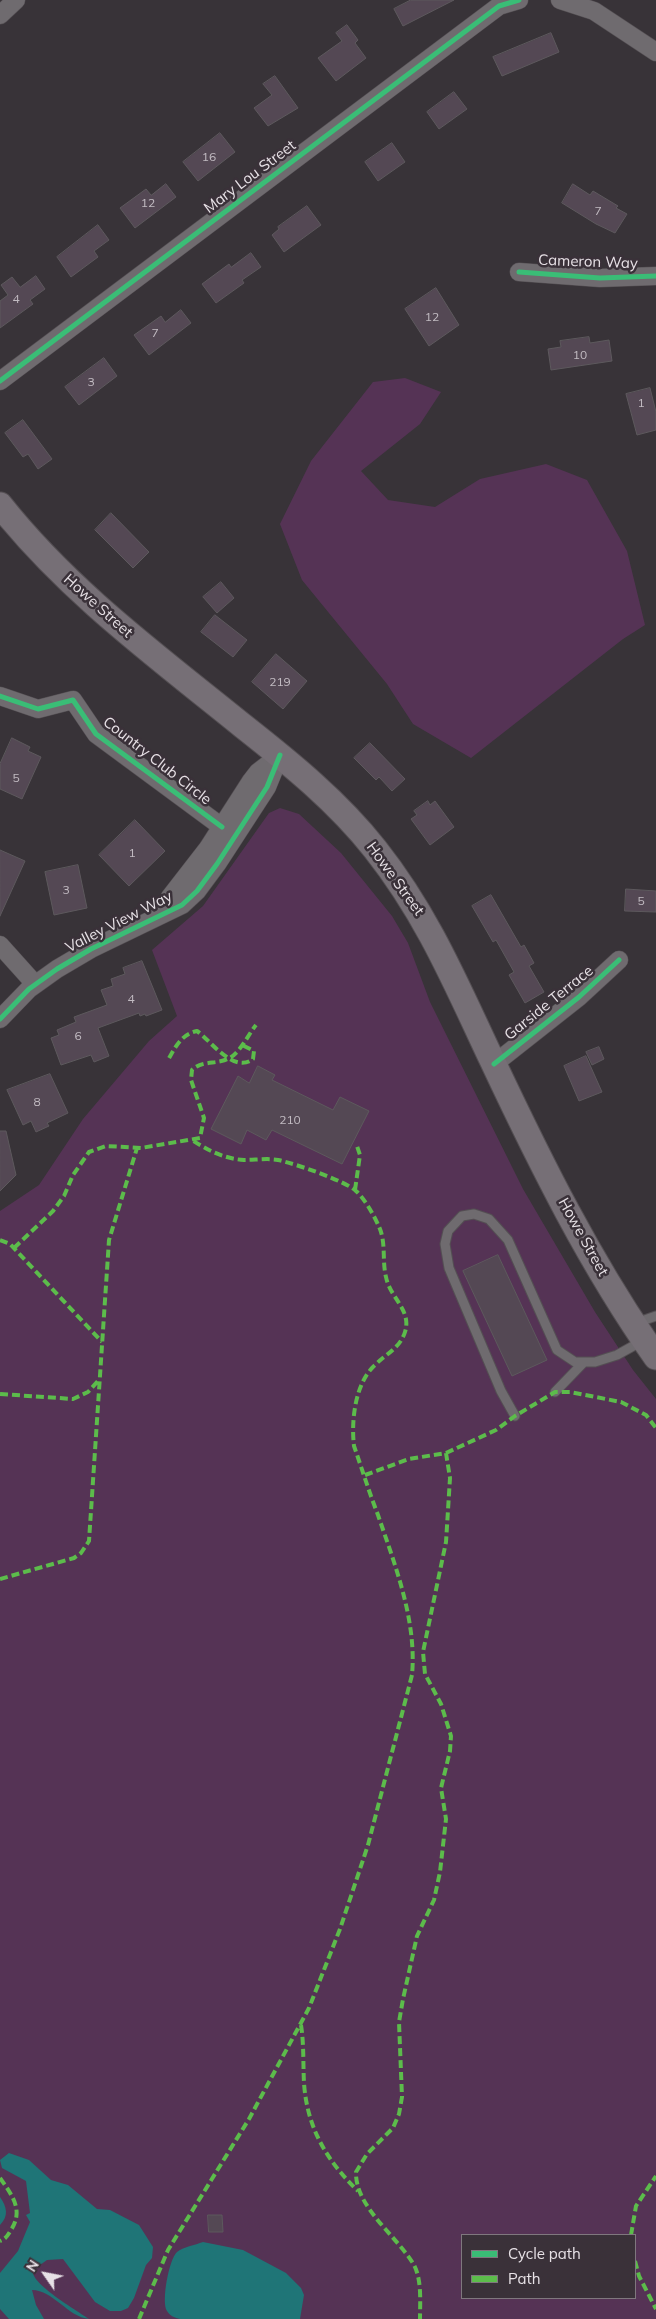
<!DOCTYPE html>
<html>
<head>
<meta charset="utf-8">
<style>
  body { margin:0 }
  #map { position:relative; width:656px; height:2319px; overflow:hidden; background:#383338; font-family:Mulish,sans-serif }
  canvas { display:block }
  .legend { position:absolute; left:461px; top:2234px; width:175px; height:65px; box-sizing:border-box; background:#3a3139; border:1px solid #7f777e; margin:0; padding:6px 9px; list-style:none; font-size:15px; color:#e7e1e6 }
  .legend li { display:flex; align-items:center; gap:10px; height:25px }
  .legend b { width:25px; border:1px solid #7f777e }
  .north { position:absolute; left:20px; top:2249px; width:50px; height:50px; -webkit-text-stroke:4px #3a3139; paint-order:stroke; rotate:303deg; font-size:14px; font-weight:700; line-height:20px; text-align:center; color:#e7e1e6 }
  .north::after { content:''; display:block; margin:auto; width:18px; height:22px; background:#e7e1e6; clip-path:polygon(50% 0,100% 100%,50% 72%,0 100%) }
</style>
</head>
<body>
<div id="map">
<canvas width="656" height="2319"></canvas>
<ul class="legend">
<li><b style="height:6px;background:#3abd76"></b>Cycle path</li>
<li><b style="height:6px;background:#5cbc4b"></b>Path</li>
</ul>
<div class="north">N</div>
</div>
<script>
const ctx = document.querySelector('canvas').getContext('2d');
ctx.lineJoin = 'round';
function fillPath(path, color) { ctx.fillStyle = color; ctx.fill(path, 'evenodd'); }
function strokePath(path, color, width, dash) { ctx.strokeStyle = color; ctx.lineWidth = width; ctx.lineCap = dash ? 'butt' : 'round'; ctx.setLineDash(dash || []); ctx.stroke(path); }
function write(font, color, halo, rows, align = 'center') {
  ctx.font = font + ' Mulish,sans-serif'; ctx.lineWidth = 5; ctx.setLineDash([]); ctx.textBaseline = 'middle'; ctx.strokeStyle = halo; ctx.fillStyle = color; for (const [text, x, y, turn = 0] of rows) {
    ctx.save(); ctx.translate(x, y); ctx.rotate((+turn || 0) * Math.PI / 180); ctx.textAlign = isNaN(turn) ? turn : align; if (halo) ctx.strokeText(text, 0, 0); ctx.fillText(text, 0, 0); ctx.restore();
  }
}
fillPath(new Path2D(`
  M405,378L441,392L420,424L361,471L388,500L435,507L480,479L546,464L587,480L627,551L645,625L623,639L471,758L413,724L387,684L302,580L280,524L311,461L373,382Z
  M280,808L299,814L341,853L392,916L408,943L430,1002L523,1189L595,1312L633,1370L656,1399V2319H0V1211L39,1185L83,1119L149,1041L177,1016L152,950L203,906L269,813ZM462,2235H635V2298H462Z`), '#535');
fillPath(new Path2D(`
  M9,2153L29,2160L51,2180L68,2185L97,2209L110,2210L139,2225L153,2247L152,2258L146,2265L134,2298L128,2308L121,2311H110L95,2302L63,2259L47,2260L33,2270C29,2283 78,2311 89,2319C68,2317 53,2290 32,2290L36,2305L44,2319H9L0,2309V2273L18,2251L30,2222L26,2215L30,2213L26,2181L2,2168L0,2160Z
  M0,2197C7,2207 9,2216 0,2225Z
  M203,2242L243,2250L286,2273L301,2288L304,2295L300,2319H180C175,2318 170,2316 167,2311C161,2302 169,2259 177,2252C183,2247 195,2245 203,2242Z`), '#1f7577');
const building = new Path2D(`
  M411,0H454L403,26L394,9Z
  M347,25L358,40L355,43L366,58L336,81L318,58L342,41L336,33Z
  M551,33L559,52L502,76L493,57Z
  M275,76L298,108L268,126L254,108L272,95L263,84Z
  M454,92L467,109L439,129L427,112Z
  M220,133L235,152L198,181L183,162Z
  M392,143L405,162L378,181L365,162Z
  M166,184L176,197L135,228L120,208L146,189L151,195Z
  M573,184L590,195L593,191L618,206L616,208L627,214L615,233L596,224L562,203Z
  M307,206L321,225L284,252L272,235L279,229L278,227Z
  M98,225L109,240L94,251L98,257L71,277L57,257Z
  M251,253L261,267L242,280L244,283L216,303L202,284L229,264L231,267Z
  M36,276L45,289L30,300L33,304L0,328V301L8,295L1,285L12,277L20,287Z
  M436,288L459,325L429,346L405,309Z
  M181,310L191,323L149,355L134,335L161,316L165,322Z
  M589,337L590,343L609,340L612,361L551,370L548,349L561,347L560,341Z
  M104,358L117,376L79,405L65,387Z
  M650,388L656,412V430L637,435L626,394Z
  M23,420L52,459L38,469L28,454L23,457L5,433Z
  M111,513L149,552L133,568L95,530Z
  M221,582L234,598L217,613L203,597Z
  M215,615L247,640L233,657L201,632Z
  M276,654L307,681L283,709L252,682Z
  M12,738L30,747L28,751L41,757L22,799L0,789V764Z
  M370,743L405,779L392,791L379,777L376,780L354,758Z
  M428,801L430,805L435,801L454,827L430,845L411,819L417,815L414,811Z
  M135,820L165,851L129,886L99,855Z
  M0,850L25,861L0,916Z
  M78,865L87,908L54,915L45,872Z
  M626,889L656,891V912L625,911Z
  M491,895L521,947L524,945L534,963L529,966L544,992L525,1003L509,975L514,972L496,940L493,942L472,906Z
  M142,961L162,1010L146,1016L145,1014L140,1016L139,1013L98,1028L109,1056L94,1062L91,1055L61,1065L51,1038L59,1035L57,1030L76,1022L74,1017L107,1005L101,990L113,986L111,979L125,974L123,968Z
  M599,1047L604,1059L592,1065L586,1052Z
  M586,1056L602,1092L579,1101L564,1066Z
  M258,1066L275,1075L272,1080L333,1110L340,1097L369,1111L342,1164L272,1130L266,1140L247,1130L241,1144L211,1129L238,1076L249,1083Z
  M50,1074L68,1113L47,1123L49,1126L36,1132L31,1121L23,1125L7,1090Z
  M0,1131H6L16,1175L0,1191Z
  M498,1255L547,1360L512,1376L463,1271Z
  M208,2215H222L223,2232H209Z`);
fillPath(building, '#544854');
strokePath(building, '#5d595d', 1);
const lane = new Path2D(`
  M636,1323L656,1316
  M555,1392L584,1362
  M515,1416L501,1391L449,1268L445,1244L448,1231L462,1216L474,1214L489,1219L508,1240L557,1350L575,1362H595L617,1355L644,1340`);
const street = new Path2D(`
  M560,0L594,11L656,52
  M0,15L16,0
  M519,272L600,278L656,276
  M0,381L499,6L519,0
  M0,696L38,709L73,700L96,734L222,827
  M164,912L170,897L208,848L251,781L258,772L280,755
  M0,945L35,984
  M0,1019L29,989L57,969L91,949L182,905L197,891L217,864L267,787L280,755
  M494,1064L579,997L619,960`);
const secondary = new Path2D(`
  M0,505C69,592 158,657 243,726C290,763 338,802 375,849C428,916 456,984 492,1060C540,1162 591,1265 656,1357`);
strokePath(lane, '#544f53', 11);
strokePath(street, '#544f53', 19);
strokePath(secondary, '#544f53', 27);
strokePath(lane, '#6f6b6f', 9);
strokePath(street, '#6f6b6f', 18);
strokePath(secondary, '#766f76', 25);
strokePath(new Path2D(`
  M169,1058C176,1046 182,1034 197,1031C211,1041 234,1074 253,1059L254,1051L242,1045
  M355,1190L360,1155L357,1146
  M0,1240L10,1244L102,1342
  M14,1248L53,1211L64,1196L73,1175L89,1152L106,1146L141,1148L200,1138L204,1118L191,1080L192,1070C201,1061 214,1064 225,1060C239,1056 247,1036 256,1025
  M0,1394L73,1399L88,1392L98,1381
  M446,1453L496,1430L515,1416L555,1392H570L621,1402L646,1415L656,1428
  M365,1475L409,1459L446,1453L450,1478L446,1542L423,1652L425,1674L441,1704L451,1736L450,1751L441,1788L446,1819L440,1872L434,1900L417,1936L403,1999L399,2022L402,2097L399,2114L393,2128L367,2154L356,2172C355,2207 397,2236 414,2265C422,2280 420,2303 420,2319
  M0,1579L74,1558L81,1553L89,1541L109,1240L137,1148
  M301,2025C304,2044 303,2064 304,2083C307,2128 327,2161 358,2191
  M0,2178C12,2195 24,2210 11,2230C8,2235 6,2239 0,2241
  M631,2235L636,2206L656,2176
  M635,2261L639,2276L656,2309
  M139,2319L168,2250L249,2119L309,2008L340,1929L368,1845L412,1675C417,1621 395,1565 378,1515C369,1492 362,1469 354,1446C351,1421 355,1383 375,1365C387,1353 400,1348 405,1332C412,1310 390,1298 386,1277C382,1261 386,1245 380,1229C375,1217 365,1199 356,1191C346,1181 293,1163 278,1160C268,1158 255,1160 244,1160C225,1159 207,1150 192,1140`), '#5cbc4b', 4, [8, 4]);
strokePath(new Path2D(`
  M519,272L600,278L656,276
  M0,381L499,6L519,0
  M0,696L38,709L73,700L96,734L222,827
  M0,1019L29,989L57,969L91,949L182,905L197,891L217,864L267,787L280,755
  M494,1064L579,997L619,960`), '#3abd76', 5);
write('12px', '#c2bbc2', null, [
  ["16",209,157],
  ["12",148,203],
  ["7",598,211],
  ["4",16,299],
  ["12",432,317],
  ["7",155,333],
  ["10",580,355],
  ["3",91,382],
  ["1",641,403],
  ["219",280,682],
  ["5",16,778],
  ["1",132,853],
  ["3",66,890],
  ["5",641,901],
  ["4",131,999],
  ["6",78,1036],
  ["8",37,1102],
  ["210",290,1120]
]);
write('15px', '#e7e1e6', '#3a3139', [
  ["Mary Lou Street",250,177,-37],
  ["Cameron Way",588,262,2],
  ["Howe Street",98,606,42],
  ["Country Club Circle",157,761,38],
  ["Howe Street",395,879,54],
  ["Valley View Way",119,922,-27],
  ["Garside Terrace",549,1003,-39],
  ["Howe Street",583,1237,61]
]);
</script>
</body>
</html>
